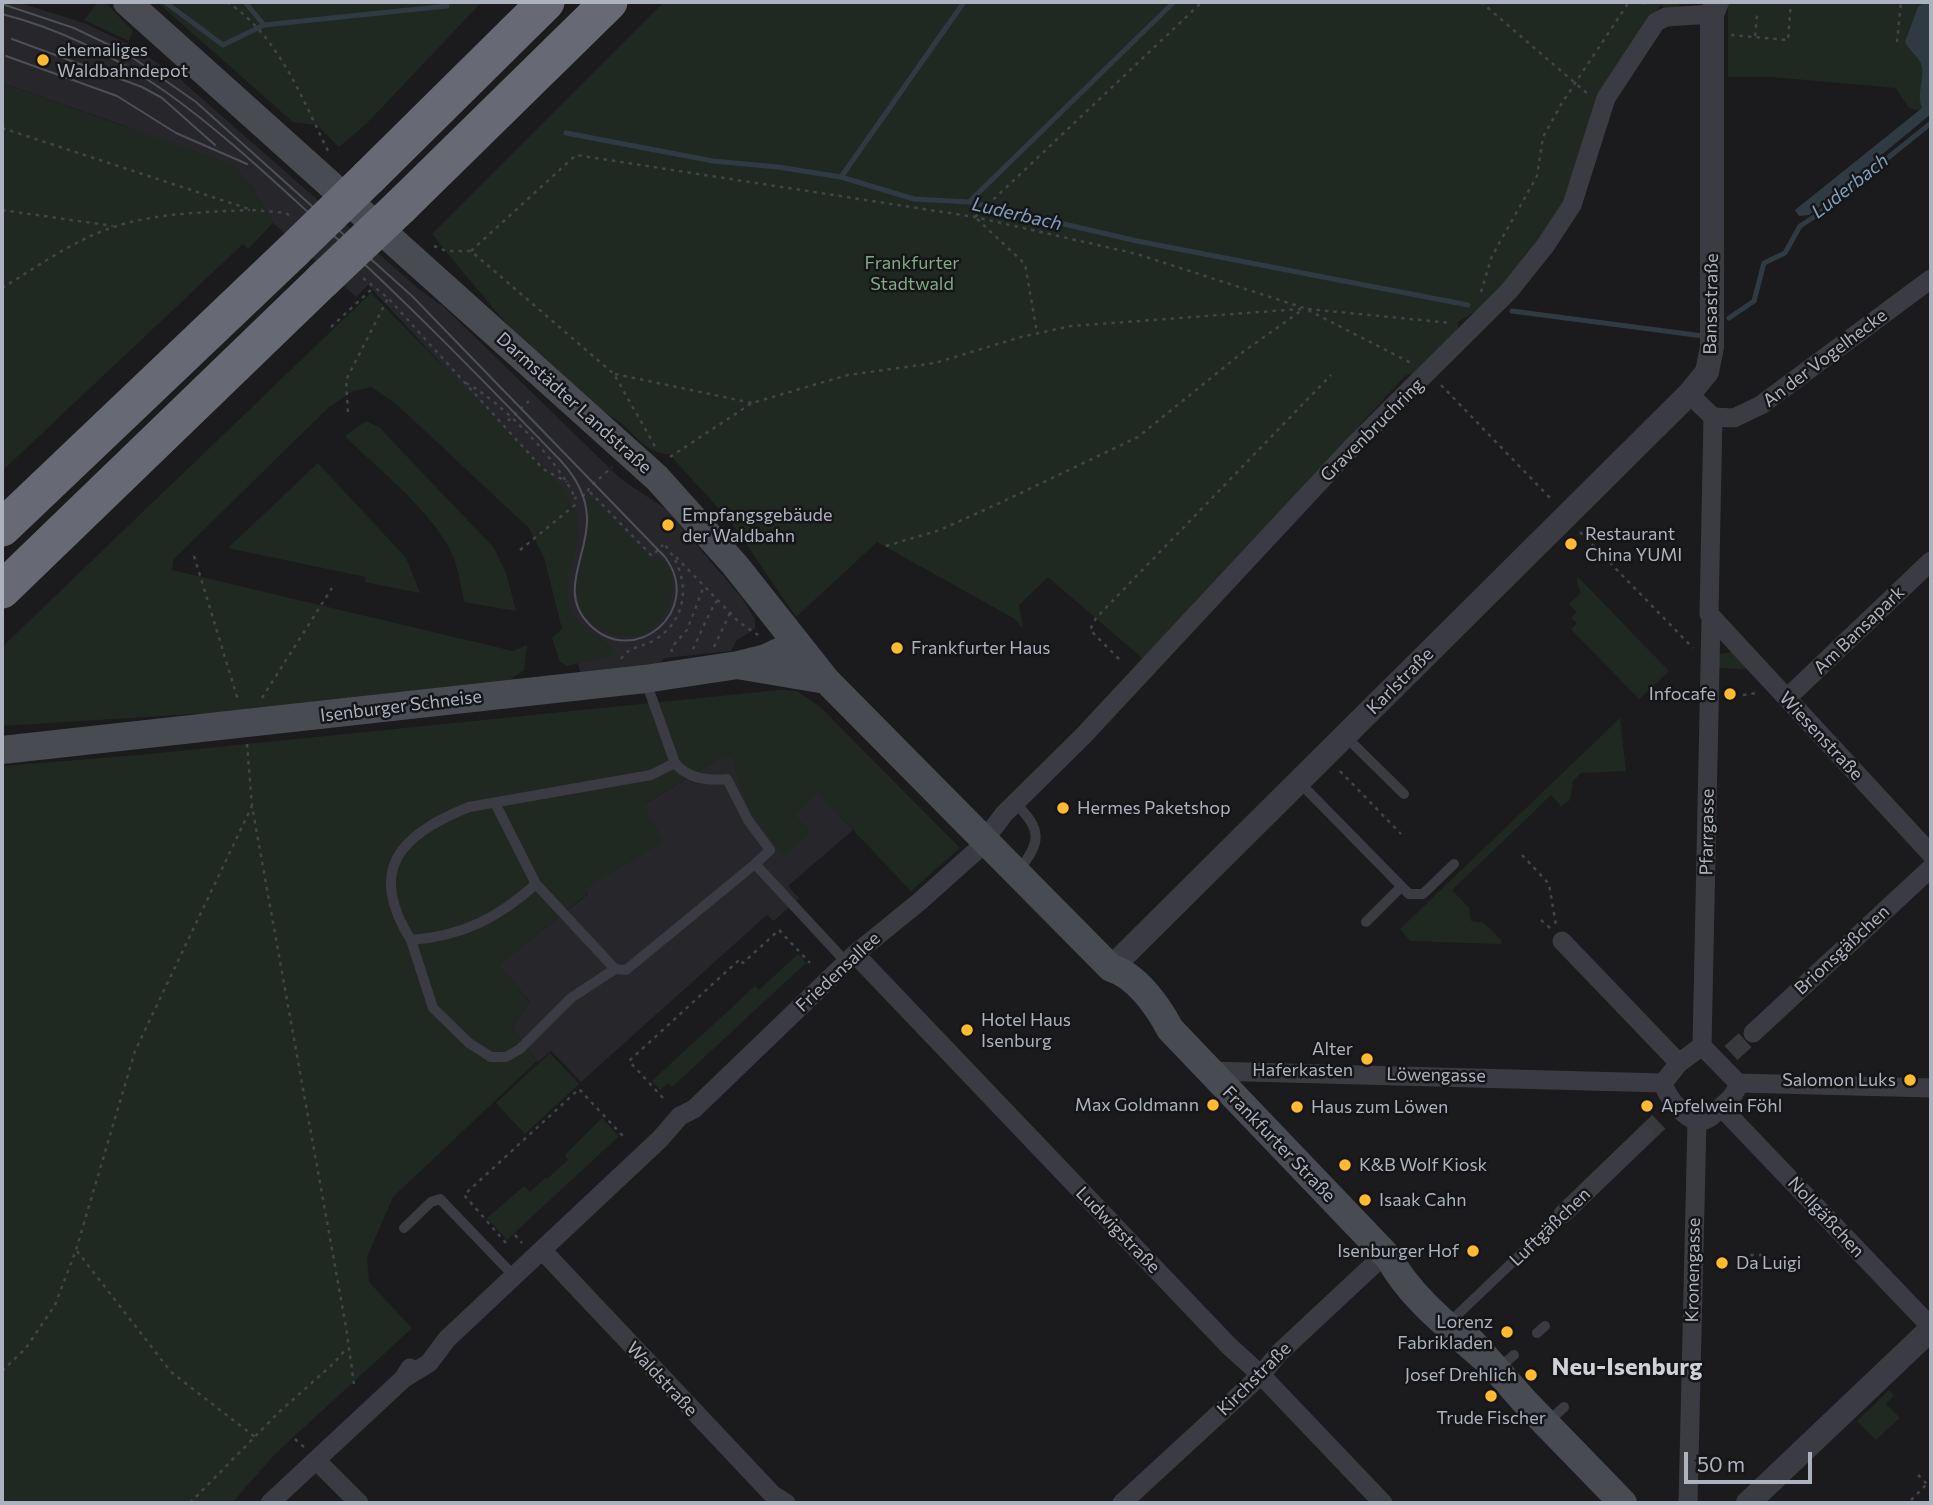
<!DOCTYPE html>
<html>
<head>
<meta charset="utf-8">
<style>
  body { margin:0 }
  #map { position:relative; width:1933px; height:1505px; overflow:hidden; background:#1b1b1d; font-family:Commissioner,sans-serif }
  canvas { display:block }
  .frame { position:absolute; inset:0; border:4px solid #acb2be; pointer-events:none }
  .scale { position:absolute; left:1684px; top:1452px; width:128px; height:32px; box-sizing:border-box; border:4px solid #acb2be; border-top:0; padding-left:9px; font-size:21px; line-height:24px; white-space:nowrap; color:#acb2be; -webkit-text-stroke:5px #161619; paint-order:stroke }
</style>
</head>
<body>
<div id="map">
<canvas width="1933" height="1505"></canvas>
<div class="frame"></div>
<div class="scale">50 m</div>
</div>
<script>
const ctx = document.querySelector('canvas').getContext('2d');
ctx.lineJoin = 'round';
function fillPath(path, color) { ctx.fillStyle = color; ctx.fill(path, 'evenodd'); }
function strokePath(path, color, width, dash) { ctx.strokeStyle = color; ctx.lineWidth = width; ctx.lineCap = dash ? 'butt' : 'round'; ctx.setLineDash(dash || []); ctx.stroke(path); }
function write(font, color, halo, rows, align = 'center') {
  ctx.font = font + ' Commissioner,sans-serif'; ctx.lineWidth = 5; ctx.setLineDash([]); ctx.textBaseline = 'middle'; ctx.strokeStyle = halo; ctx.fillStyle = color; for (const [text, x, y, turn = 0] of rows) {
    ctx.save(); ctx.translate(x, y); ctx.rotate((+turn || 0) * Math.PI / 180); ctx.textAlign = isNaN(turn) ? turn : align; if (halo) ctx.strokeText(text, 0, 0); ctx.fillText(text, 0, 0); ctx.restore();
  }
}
fillPath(new Path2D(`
  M2,2H17L84,23L128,44L173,73L420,290L443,306L620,478L667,510L741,597L755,619V629L736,641L731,651L665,658L658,665L581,675L554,575L460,384L368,285L356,297L273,223L250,184L125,126L2,83Z
  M715,753L796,769L853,830L788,886L799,898L774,921L767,915L581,1082L551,1051L538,1062L512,1028L530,1002L498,965L588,894L585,888L663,841L642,806L716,760Z`), '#26262b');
fillPath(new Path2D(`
  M98,2H105L133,31L129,41L84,20Z
  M157,2H482L366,124L339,147L317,125L293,122Z
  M664,2H1680L1678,12L1667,11L1661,5L1613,71L1571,192L1540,241L1487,304L1458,322V330L1416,372L1405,376L1143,659L1048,577L1019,605L1023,629L1015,619L877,542L796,617L731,522L669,454C646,453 637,436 621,423C609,414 597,408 585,399C527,352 479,292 432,234Z
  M1728,2H1931V114L1909,108L1896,88L1772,77H1728Z
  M2,83L234,165L250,184L273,223L248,249L243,244L2,471Z
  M371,293L561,486C566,496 576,510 578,521C582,544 563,575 569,603C577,633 605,633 616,654L567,666L560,662L552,638L562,629L544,557L529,528L395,403L371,387L353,391L329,407L173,560L172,570L513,651L527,645L524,670L503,684L257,710L2,726V647Z
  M366,421L379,427L494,548L506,573L516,611L464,602C460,583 458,563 448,546C424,504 379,470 345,436Z
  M318,463L406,558L420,593L365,582L366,577L228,548Z
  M593,499L654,562L660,556C685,585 670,616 643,635C610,641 574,624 577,585C580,555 593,531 587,500Z
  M1578,577L1669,671L1639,699L1571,629L1577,623L1571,618L1577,612L1569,604L1581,593L1577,582Z
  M1732,652L1761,682L1760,683L1746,669L1718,668L1719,654Z
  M779,690L797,691L819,706L960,848L911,891L818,793L795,815L811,832L784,856C755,822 742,801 732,757L716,760L643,805L664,841L586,888L588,893L499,965L530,1003L512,1028L537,1061L393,1197L367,1257L369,1282L412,1328L274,1455L232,1503H2V766L139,755Z
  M1620,718L1626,771L1581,773L1573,781L1570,800L1561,806L1551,795L1452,890L1469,908L1471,921L1484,923L1501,940V944L1410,941L1400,929Z
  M798,954L806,963L672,1087L668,1083L660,1090L652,1081L755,986L759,990Z
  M550,1053L579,1084L525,1134L496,1103Z
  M602,1118L619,1136L507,1240L487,1218L524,1186L530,1192L545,1178L547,1179L568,1160L565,1155Z
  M1889,1390L1894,1395L1886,1404L1900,1418L1876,1440L1857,1421Z`), '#202921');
fillPath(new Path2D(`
  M1925,2H1931V114L1809,215L1799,216L1795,210L1922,108C1916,94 1924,81 1922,67C1920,57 1909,51 1905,42L1918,7Z`), '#2f3a43');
strokePath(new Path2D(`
  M165,2L223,45L264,25
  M245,2L264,25L447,6
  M566,133L713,161L778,167L841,177L914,199L969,202L1137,241L1468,305
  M841,177L964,2
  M969,202L1174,2
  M1512,311L1703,336
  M1729,318L1754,301L1764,263L1785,253L1800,226L1817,215L1931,123`), '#2f3a43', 5);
strokePath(new Path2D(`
  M1731,1053L1753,1033
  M1645,1135L1664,1117`), '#38393d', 19, [19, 10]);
strokePath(new Path2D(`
  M227,2C278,35 302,98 328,151
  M1481,2L1589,95
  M1642,2L1649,7
  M1731,35L1788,40L1791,2
  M1755,36L1757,15
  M1897,42L1901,2
  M2,128L252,210L286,213L291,217
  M2,210L113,226
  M975,217L1202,2
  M977,219L1025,264L1037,333
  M434,246L446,251H471L614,374L656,448
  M471,251L576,155L975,217L1137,254L1304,308L1411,363
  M363,278L388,298L543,469L567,482
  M2,288C37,267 72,241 111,228C152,213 207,212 250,210
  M1481,292L1492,256L1537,176L1543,137L1562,103L1629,2
  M1308,309L1451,323
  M331,327L374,287
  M615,374L752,403
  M466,383C501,401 559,461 575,498
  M1441,385L1553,501
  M348,412L346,380L388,298
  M508,421L530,400
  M670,457L752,403L848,375L935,363L1021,337L1071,326L1301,309
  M590,492L652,556L663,545
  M1580,532L1693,648
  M886,546L940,530L1002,502L1138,437L1243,352L1302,310
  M520,550L575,505V498L587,494L589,488L612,467
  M194,556L238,700
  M676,557L739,622L758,635
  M714,647L730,613
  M693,649C698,639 712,605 718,600
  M672,652L671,648L687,630L704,586
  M621,659C629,646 640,648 653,641C691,619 691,573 663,543
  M1119,659L1090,630L1096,618L1331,375
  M1743,695L1757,693
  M262,698L332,588
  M247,744L252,806L346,1327L354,1384
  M1340,771L1401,834
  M1522,855L1549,884L1556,925
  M1541,920L1550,928
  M663,1098L629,1061L740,959L743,963L779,930L810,963
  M515,1235L522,1243
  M506,1243L464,1195L579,1089L623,1136
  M77,1251L171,1372L255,1437
  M1736,1262L1744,1255H1764L1768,1261
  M2,1371L26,1348L55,1305L76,1250L135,1051L252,806
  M295,1439L304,1447
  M1918,1475L1930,1487
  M1911,1500L1927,1484
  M190,1503L279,1412L333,1364L347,1348`), '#41444a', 2.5, [3.5, 5]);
strokePath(new Path2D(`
  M646,682L675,763C688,779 708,781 727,779L748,820L770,850L755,864L846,962
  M1345,736L1404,794
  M1299,782L1409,894H1423L1454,864
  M495,803L536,884L615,969L626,970L755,864
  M1015,803C1042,829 1042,842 1018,871
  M536,884C498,918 463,936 411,940C366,869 401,834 469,807L651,775L675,763
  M1366,922L1401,887
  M411,940L433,1008L469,1043L491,1057H506L520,1049L571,998L615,969
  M404,1228L431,1202L440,1199L514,1276
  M1454,1318L1563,1214
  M1537,1333L1545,1326
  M1499,1368L1514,1355
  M1549,1421L1564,1407`), '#3b3c43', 10);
strokePath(new Path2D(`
  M1689,394L1713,417L1709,614L1931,854
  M1713,417L1734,418L1761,405L1931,279
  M1787,698L1931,561
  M1562,941L1679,1063
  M855,954L1229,1346L1261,1375L1383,1503
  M1753,1033L1931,868
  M1702,1046L1711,618
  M1702,1046L1738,1083C1736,1094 1730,1099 1722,1106C1716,1112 1709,1121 1700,1121C1685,1121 1666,1095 1663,1083L1679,1063Z
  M1210,1071L1663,1083
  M1738,1083L1931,1088
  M1721,1107L1931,1327
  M1563,1214L1645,1135
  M542,1250L773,1495L786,1503
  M403,1379L429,1363L447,1339L660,1139L680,1116L694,1109L855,954L919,902L976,851L1004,814L1084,735L1354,445L1509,291L1545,246L1572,205L1606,98L1656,22L1666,17L1712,14
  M316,1460L359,1503
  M270,1503L403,1379L410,1368
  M1122,1503L1261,1375L1279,1353L1385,1254
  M1688,1503L1697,1121`), '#3b3c43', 19);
strokePath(new Path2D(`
  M1111,968L1689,394L1707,372L1712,347V14L1717,2
  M1748,1503L1931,1329`), '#3b3c43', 24);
strokePath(new Path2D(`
  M127,2L657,478L735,565L826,680L1111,968C1136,975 1158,1006 1170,1029L1389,1258C1411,1298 1449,1327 1483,1357
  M743,666L826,680
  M2,750L645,679L738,665L766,658L796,644
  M1472,1342L1526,1403L1623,1503`), '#494b53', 28);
strokePath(new Path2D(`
  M369,177L546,2
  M401,206L609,2
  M2,528L293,251
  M2,590L324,279`), '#676a74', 37);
strokePath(new Path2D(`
  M2,4L74,28L126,53L196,102L412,296L665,557C705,611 633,670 589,624C557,592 589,554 587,517C586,494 575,476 560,460C478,375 397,292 310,214C215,127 130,47 2,14
  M12,39L142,87L162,98L215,145
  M6,56L117,96L176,133L247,164`), '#4e5058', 2);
strokePath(new Path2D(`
  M293,251L369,177
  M324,279L401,206`), '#676a74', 37);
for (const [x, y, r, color] of [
  [43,60,7,"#ffba31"],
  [668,525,7,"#ffba31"],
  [1571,544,7,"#ffba31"],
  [897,648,7,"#ffba31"],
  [1730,694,7,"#ffba31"],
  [1063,808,7,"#ffba31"],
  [967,1030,7,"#ffba31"],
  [1367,1059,7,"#ffba31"],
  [1910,1080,7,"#ffba31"],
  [1213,1105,7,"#ffba31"],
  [1647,1106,7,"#ffba31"],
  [1297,1107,7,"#ffba31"],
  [1345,1165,7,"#ffba31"],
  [1365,1200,7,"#ffba31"],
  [1473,1251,7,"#ffba31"],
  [1722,1263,7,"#ffba31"],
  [1507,1332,7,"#ffba31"],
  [1531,1375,7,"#ffba31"],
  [1491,1396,7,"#ffba31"]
]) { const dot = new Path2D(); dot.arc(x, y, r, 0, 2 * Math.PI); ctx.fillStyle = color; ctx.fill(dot); strokePath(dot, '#161619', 2.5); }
write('18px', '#acb2be', '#161619', [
  ["ehemaliges",57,50],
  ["Waldbahndepot",57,71],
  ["Empfangsgebäude",682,515],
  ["der Waldbahn",682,536],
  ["Restaurant",1585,534],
  ["China YUMI",1585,555],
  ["Frankfurter Haus",911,648],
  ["Infocafe",1716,694,"right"],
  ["Hermes Paketshop",1077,808],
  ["Hotel Haus",981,1020],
  ["Isenburg",981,1041],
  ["Alter",1353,1049,"right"],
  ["Haferkasten",1353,1070,"right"],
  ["Salomon Luks",1896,1080,"right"],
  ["Max Goldmann",1199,1105,"right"],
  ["Apfelwein Föhl",1661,1106],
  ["Haus zum Löwen",1311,1107],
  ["K&B Wolf Kiosk",1359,1165],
  ["Isaak Cahn",1379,1200],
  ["Isenburger Hof",1459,1251,"right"],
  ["Da Luigi",1736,1263],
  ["Lorenz",1493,1322,"right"],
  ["Fabrikladen",1493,1343,"right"],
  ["Josef Drehlich",1517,1375,"right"],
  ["Trude Fischer",1491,1418,"center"]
], 'left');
write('18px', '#82aa84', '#161619', [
  ["Frankfurter",912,263],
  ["Stadtwald",912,284]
]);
write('18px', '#acb2be', '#161619', [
  ["Bansastraße",1711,304,-89],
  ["An der Vogelhecke",1825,358,-37],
  ["Darmstädter Landstraße",574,403,42],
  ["Gravenbruchring",1372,430,-45],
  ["Am Bansapark",1859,630,-44],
  ["Karlstraße",1400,681,-45],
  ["Isenburger Schneise",401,706,-7],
  ["Wiesenstraße",1821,736,47],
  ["Pfarrgasse",1707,832,-89],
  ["Brionsgäßchen",1842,950,-43],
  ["Friedensallee",838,972,-43],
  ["Löwengasse",1436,1075,1],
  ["Frankfurter Straße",1279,1144,46],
  ["Nollgäßchen",1826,1217,47],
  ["Luftgäßchen",1550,1227,-44],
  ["Ludwigstraße",1118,1230,46],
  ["Kronengasse",1693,1270,-89],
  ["Waldstraße",662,1379,47],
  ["Kirchstraße",1254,1379,-45]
]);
write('italic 19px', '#81a0bb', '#161619', [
  ["Luderbach",1850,186,-38],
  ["Luderbach",1017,214,13]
]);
write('bold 24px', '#ced1d9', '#161619', [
  ["Neu-Isenburg",1627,1367]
]);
</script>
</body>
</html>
